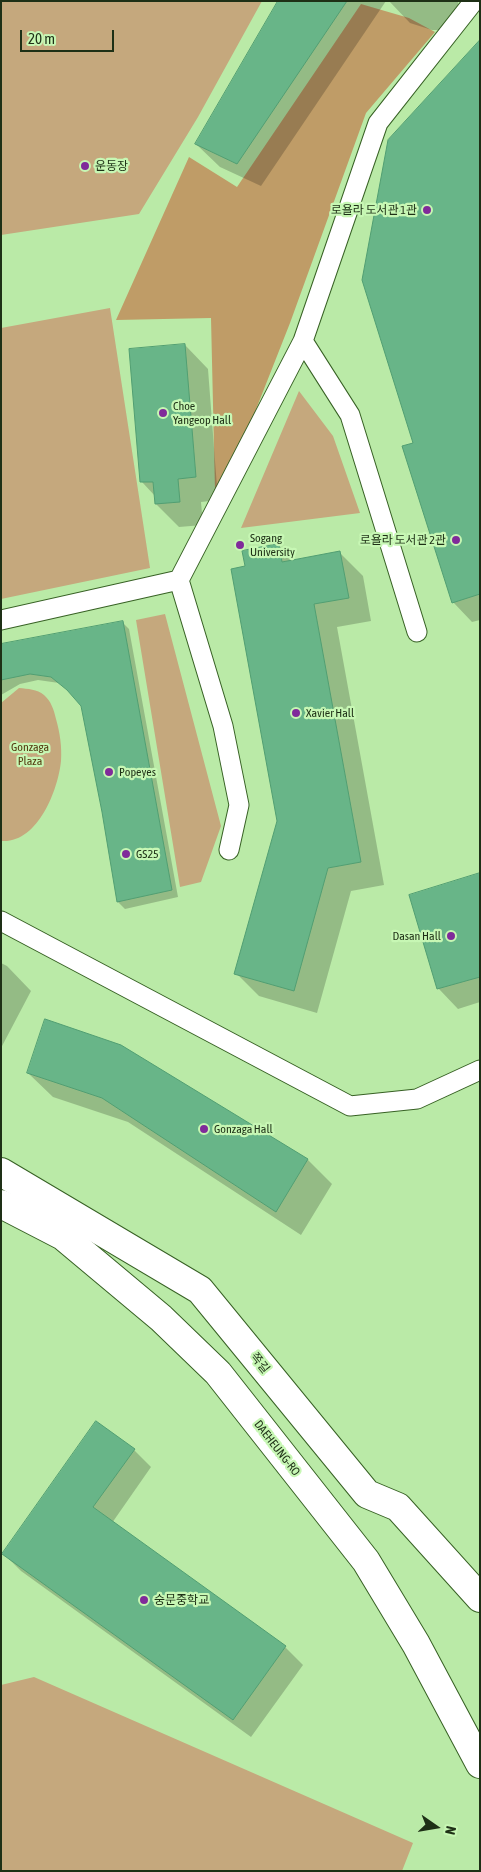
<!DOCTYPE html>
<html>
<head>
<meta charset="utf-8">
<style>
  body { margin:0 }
  #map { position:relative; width:481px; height:1872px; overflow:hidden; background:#baeaa7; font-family:"Asap Condensed",sans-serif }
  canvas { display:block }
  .frame { position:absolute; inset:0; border:2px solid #1e3016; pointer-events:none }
  .north { position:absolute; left:411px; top:1802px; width:50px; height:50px; -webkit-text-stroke:4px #c7f7b4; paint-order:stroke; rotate:103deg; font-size:14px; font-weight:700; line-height:20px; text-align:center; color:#1e3016 }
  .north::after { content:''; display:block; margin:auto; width:18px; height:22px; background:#1e3016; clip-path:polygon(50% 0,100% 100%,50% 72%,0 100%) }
  .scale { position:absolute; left:20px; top:30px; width:94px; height:22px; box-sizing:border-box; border:2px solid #1e3016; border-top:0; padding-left:6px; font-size:15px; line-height:18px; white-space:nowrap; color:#1e3016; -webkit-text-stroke:4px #c7f7b4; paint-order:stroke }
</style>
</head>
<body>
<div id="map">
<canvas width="481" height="1872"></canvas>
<div class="frame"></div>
<div class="north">N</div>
<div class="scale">20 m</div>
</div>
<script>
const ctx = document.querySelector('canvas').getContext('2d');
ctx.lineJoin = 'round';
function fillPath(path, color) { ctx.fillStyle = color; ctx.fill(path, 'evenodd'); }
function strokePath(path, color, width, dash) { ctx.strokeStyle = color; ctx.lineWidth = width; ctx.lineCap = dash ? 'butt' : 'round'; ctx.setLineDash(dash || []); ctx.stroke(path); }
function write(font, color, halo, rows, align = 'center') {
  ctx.font = font + ' "Asap Condensed","Noto Sans KR",sans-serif'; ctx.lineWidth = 4.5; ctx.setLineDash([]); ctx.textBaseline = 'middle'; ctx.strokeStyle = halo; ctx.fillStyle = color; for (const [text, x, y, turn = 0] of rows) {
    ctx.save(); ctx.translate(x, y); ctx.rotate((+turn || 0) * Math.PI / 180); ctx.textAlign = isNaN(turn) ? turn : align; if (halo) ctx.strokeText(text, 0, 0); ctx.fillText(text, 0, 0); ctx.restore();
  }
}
fillPath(new Path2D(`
  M1,1H262L198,117L139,214L1,235Z
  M110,308L150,568L1,599V328Z
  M299,391L333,436L360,513L241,528Z
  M165,614L221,826L201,882L180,887L136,620Z
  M19,688C28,689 37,689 44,695C51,701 54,710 56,719C60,733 62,747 61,761C58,791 37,844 1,841V703Z
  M34,1677L413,1843L402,1871H1V1685Z`), '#c5a87d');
fillPath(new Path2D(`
  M361,4L409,18L435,32L366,113L290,323L225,488L215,491L211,318L116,320L189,157L237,187Z`), '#bf9c67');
fillPath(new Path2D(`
  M280,1H386L261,186L220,167L196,144Z
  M389,1H458L459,30H432L410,23Z
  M480,42V620L472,622L453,602L414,444Z
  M185,345L208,369L218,500L201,502L203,525L179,527L156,504L155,496L142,482Z
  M278,545L294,561L339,552L363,576L371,621L337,627L384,885L351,891L317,1013L259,996L236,973L279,821L247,567Z
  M122,622L129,629L178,897L125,909L118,902L103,812L82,705L72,693L59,683L38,680L20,684L1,695V646Z
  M480,875V1002L458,1009L439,989L411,896Z
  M1,963L7,966L31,991L1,1048Z
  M28,1073L308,1160L332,1184L301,1235L128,1122L53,1097Z
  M134,1450L151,1467L112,1523L285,1647L303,1665L251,1737L21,1571L3,1553Z`), '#0003');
const building = new Path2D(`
  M278,1H347L237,164L195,144Z
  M480,40V594L452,603L402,446L413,443L362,280L388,140Z
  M185,344L196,477L178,479L180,502L155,504L153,482H140L129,349Z
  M279,544L282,562L340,551L349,598L314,604L361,862L328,868L294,991L234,974L277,821L231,569L245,566L242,551Z
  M123,621L172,890L117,902L102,812L81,706L67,690L51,677L30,674L1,680V644Z
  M480,873V977L437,989L409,895Z
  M45,1019L121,1045L308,1159L276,1212L102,1098L27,1073Z
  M96,1421L135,1449L93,1507L286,1646L233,1720L2,1554Z`);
fillPath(building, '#68b588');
strokePath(building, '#519e72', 1);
const service = new Path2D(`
  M303,341L378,123L474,1
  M1,620L179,580
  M229,850L239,805L223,726L179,580L303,341L350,415L417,632
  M1,921L350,1106L417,1099L480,1070`);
const minor = new Path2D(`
  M1,1172L200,1290L367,1494L398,1507L480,1598`);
const secondary = new Path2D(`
  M1,1204L63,1236L161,1318L218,1373L366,1561L416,1644L480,1764`);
strokePath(service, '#376124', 21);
strokePath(minor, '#376124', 30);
strokePath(secondary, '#376124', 30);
strokePath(service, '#fff', 19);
strokePath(minor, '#fff', 28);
strokePath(secondary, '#fff', 28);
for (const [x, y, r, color] of [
  [85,166,5,"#802b9a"],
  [427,210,5,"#802b9a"],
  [163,413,5,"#802b9a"],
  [456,540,5,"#802b9a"],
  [240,545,5,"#802b9a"],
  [296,713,5,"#802b9a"],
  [109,772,5,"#802b9a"],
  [126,854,5,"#802b9a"],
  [451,936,5,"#802b9a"],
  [204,1129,5,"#802b9a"],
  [144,1600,5,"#802b9a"]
]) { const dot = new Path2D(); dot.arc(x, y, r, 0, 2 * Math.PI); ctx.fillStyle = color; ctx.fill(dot); strokePath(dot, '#c7f7b4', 2); }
write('12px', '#1e3016', '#c7f7b4', [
  ["운동장",95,166],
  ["로욜라 도서관 1관",417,210,"right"],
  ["Choe",173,406],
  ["Yangeop Hall",173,420],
  ["Sogang",250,538],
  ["University",250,552],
  ["로욜라 도서관 2관",446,540,"right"],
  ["Xavier Hall",306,713],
  ["Popeyes",119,772],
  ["GS25",136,854],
  ["Dasan Hall",441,936,"right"],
  ["Gonzaga Hall",214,1129],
  ["숭문중학교",154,1600]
], 'left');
write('12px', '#553c12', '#c7f7b4', [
  ["Gonzaga",30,747],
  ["Plaza",30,761]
]);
write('12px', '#1e3016', '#c7f7b4', [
  ["쪽길",260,1363,51],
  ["DAEHEUNG-RO",277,1448,52]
]);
</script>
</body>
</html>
